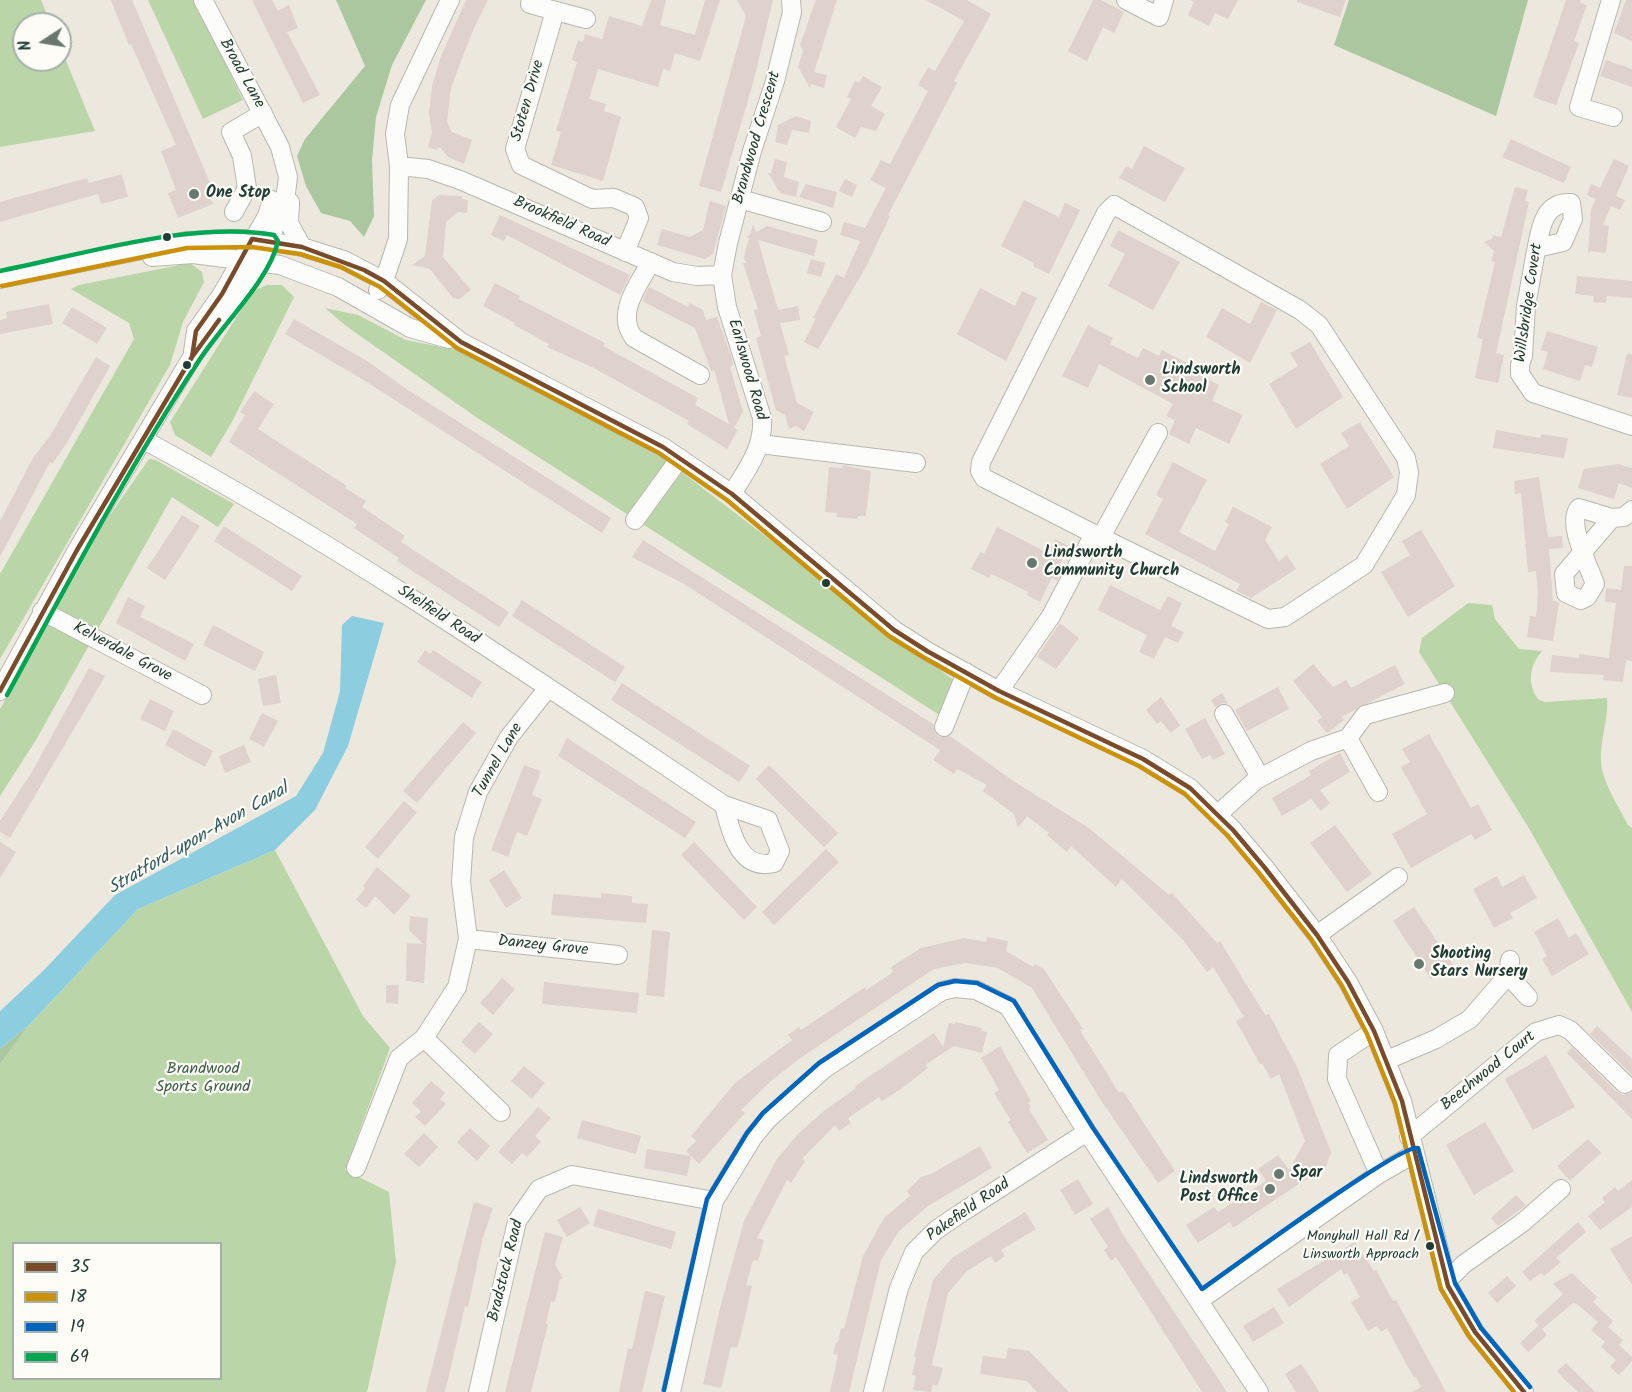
<!DOCTYPE html>
<html>
<head>
<meta charset="utf-8">
<style>
  body { margin:0 }
  #map { position:relative; width:1632px; height:1392px; overflow:hidden; background:#ede8dd; font-family:Kalam,sans-serif }
  canvas { display:block }
  .legend { position:absolute; left:12px; top:1242px; width:210px; height:138px; box-sizing:border-box; background:#fdfcf7; border:2px solid #a4b0a9; margin:0; padding:8px 10px; list-style:none; font-size:18px; color:#1f3d34 }
  .legend li { display:flex; align-items:center; gap:12px; height:30px }
  .legend b { width:30px; border:2px solid #a4b0a9 }
  .north { position:absolute; left:12px; top:12px; width:60px; height:60px; box-sizing:border-box; background:#fdfcf7; border:2px solid #a4b0a9; border-radius:50%; rotate:258deg; font-size:16px; font-weight:700; line-height:24px; text-align:center; color:#1f3d34 }
  .north::after { content:''; display:block; margin:auto; width:21px; height:27px; background:#67796f; clip-path:polygon(50% 0,100% 100%,50% 72%,0 100%) }
</style>
</head>
<body>
<div id="map">
<canvas width="1632" height="1392"></canvas>
<ul class="legend">
<li><b style="height:8px;background:#7a4b2a"></b>35</li>
<li><b style="height:8px;background:#cc910a"></b>18</li>
<li><b style="height:8px;background:#0065bd"></b>19</li>
<li><b style="height:8px;background:#00a651"></b>69</li>
</ul>
<div class="north">N</div>
</div>
<script>
const ctx = document.querySelector('canvas').getContext('2d');
ctx.lineJoin = 'round';
function fillPath(path, color) { ctx.fillStyle = color; ctx.fill(path, 'evenodd'); }
function strokePath(path, color, width, dash) { ctx.strokeStyle = color; ctx.lineWidth = width; ctx.lineCap = dash ? 'butt' : 'round'; ctx.setLineDash(dash || []); ctx.stroke(path); }
function write(font, color, halo, rows, align = 'center') {
  ctx.font = font + ' Kalam,sans-serif'; ctx.lineWidth = 4.5; ctx.setLineDash([]); ctx.textBaseline = 'middle'; ctx.strokeStyle = halo; ctx.fillStyle = color; for (const [text, x, y, turn = 0] of rows) {
    ctx.save(); ctx.translate(x, y); ctx.rotate((+turn || 0) * Math.PI / 180); ctx.textAlign = isNaN(turn) ? turn : align; if (halo) ctx.strokeText(text, 0, 0); ctx.fillText(text, 0, 0); ctx.restore();
  }
}
fillPath(new Path2D(`
  M0,0H41L51,24H24V60H60V46L95,131L0,147Z
  M148,0H195L243,100L203,119Z
  M190,263L202,272L204,282L183,322L170,365L0,659V574L134,339L129,323L71,289L79,285Z
  M267,285H282L294,297L232,422L211,457L175,435L170,422L253,291Z
  M325,308L358,315L406,340L466,352L666,460L956,682L941,716L476,417L346,326Z
  M149,459L156,460L234,504L218,527L172,497L36,740L0,796V709L103,525Z
  M1468,603L1492,605L1495,619L1519,649L1542,651C1530,665 1526,684 1539,700L1545,702L1607,698C1609,722 1596,749 1603,773C1608,791 1620,809 1628,825L1632,828V1012L1530,830L1419,652L1422,638Z
  M275,850L363,1016L390,1048L345,1170L389,1192L396,1262L367,1392H0V1064L29,1025L138,909ZM14,1244H220V1378H14Z`), '#bad6a8');
fillPath(new Path2D(`
  M336,0H426L392,65L376,117L372,160L374,216L364,237L350,221L321,213L306,186L297,156L305,139L365,66Z
  M1349,0H1528L1496,116L1334,45Z
  M29,1025L0,1064V1049Z`), '#aac79f');
fillPath(new Path2D(`
  M352,616L384,623L348,746L315,810L275,850L138,909L29,1025L0,1049V1011L43,971L115,895L296,796L323,753L340,691L342,625Z`), '#8dcde0');
fillPath(new Path2D(`
  M111,0H132L211,185L208,192L213,204L178,218L168,193L176,190L161,151L176,145L131,44L129,45Z
  M252,0H272L278,11L289,5L298,28L287,32L320,95L303,103Z
  M466,0H488L474,28L451,87L447,122L452,132L472,140L464,164L448,157L440,147L436,150L428,147L432,133L429,114L432,86L441,56Z
  M651,0H666L660,25L695,35L705,0H720L700,61L675,53L670,71L663,69L658,87L598,69L589,99L606,104L604,111L621,117L603,181L551,165L561,132L556,131L577,62L572,60L578,40L583,42L585,34L602,39L609,16L642,26Z
  M737,0H773L753,83L721,192L699,186L746,16Z
  M816,0H837L814,72L827,75L824,88L811,84L810,88L798,67L803,51L800,45Z
  M926,0H967L991,14L954,81L957,83L888,215L890,216L867,265L818,349L804,342L816,318H813L836,274L844,278L860,241L840,235L844,222L865,228L886,188L870,180L881,160L890,164L928,91L918,85L928,67L935,71L964,21Z
  M1093,0H1101L1124,12L1114,33L1103,27L1087,61L1068,51Z
  M1190,0H1238L1228,19L1215,13L1209,26L1188,15L1194,2Z
  M1297,0H1346L1340,17L1297,2Z
  M1566,0H1581L1580,3L1587,5L1574,41L1579,43L1556,105L1533,97Z
  M1626,0H1632V41L1614,33Z
  M1606,60L1632,69V87L1600,76Z
  M863,76L882,87L871,106L885,114L876,131L861,127L855,138L836,127L851,99L847,97L855,81L859,83Z
  M796,116L811,121L809,133L792,130L787,145L775,142L778,127L776,126Z
  M1511,139L1571,167L1564,183L1502,157Z
  M1144,146L1185,168L1165,202L1119,178L1126,166L1132,169Z
  M775,159L787,162L784,177L799,182L796,197L780,193L768,173H771Z
  M1614,159L1629,166L1616,196L1625,200L1620,210L1611,206L1603,225L1609,226L1606,253L1591,251L1588,254L1591,209L1596,199L1587,195L1591,184L1600,188Z
  M122,174L128,197L101,204L98,194L0,222V202L87,178L89,183Z
  M845,179L857,185L852,197L839,191Z
  M806,184L837,192L833,208L799,197Z
  M1515,187L1528,190L1525,201L1529,202L1496,353L1504,355L1498,383L1475,378L1483,339L1477,338L1495,262L1491,261L1494,251L1484,242L1492,239L1493,235L1501,237Z
  M439,195L462,196V199L468,200L467,213L458,212L446,222L443,257L471,290L460,299L453,298L430,269L412,265L425,256L432,200Z
  M1024,200L1059,217L1065,203L1080,210L1049,274L1033,266L1034,263L1001,246Z
  M710,201L726,206L713,254L705,259L657,245L662,229L690,237L703,230Z
  M500,215L630,275L620,295L507,235L504,241L491,235Z
  M753,224L756,232L767,226L818,240L814,256L758,240L778,310L798,306L800,320L780,323L789,355L784,356L797,403L814,412L804,431L796,426L789,429L785,415L776,410L756,338L761,336L754,310L758,309L743,263H746L744,257L749,238L746,237L750,235Z
  M1118,230L1180,262L1153,310L1108,286L1125,254L1110,246Z
  M811,259L825,263L821,277L807,273Z
  M1577,276L1632,281V298L1607,296L1606,303L1593,302L1594,296L1575,294Z
  M495,283L520,296L519,299L605,343L603,346L698,398L695,405L729,424L714,369L712,373L695,328L642,301L649,287L688,307L690,303L703,310L706,320L717,317L732,359L733,365L730,367L743,412L734,428L738,430L727,449L687,424L689,421L594,368L547,347L549,344L514,325L515,323L483,306Z
  M980,288L1015,306L1022,291L1037,298L1006,361L957,334Z
  M1261,302L1277,310L1250,363L1206,337L1222,308L1250,324Z
  M49,304L53,324L0,334V320L7,318L6,312Z
  M72,307L107,328L97,344L62,323Z
  M294,319L367,361L408,390L611,518L602,533L362,379L285,334Z
  M1088,325L1113,338L1110,344L1138,358L1143,348L1159,356L1162,350L1195,367L1192,371L1219,385L1212,401L1243,415L1229,444L1196,428L1189,444L1169,434L1175,420L1166,416L1173,404L1099,364L1088,388L1062,376Z
  M1547,331L1598,347L1592,367L1585,365L1580,381L1543,369L1548,352L1541,350Z
  M1310,342L1343,397L1296,429L1269,384L1298,366L1290,353Z
  M1627,354H1632V398L1617,395Z
  M96,357L110,366L68,441L52,464L50,462L0,557V521L33,458L50,436Z
  M254,391L274,404L258,429L347,486L345,488L366,501L362,507L405,536L401,542L509,612L499,627L397,561L399,558L354,528L357,524L229,442L245,415L240,412Z
  M1360,422L1394,477L1347,509L1320,464L1349,446L1341,433Z
  M1496,430L1540,438L1541,434L1568,438L1564,458L1493,448Z
  M1173,462L1207,480L1179,532L1215,551L1229,524L1225,522L1233,507L1272,527L1265,540L1279,561L1287,555L1296,569L1251,598L1237,591L1240,584L1145,534L1163,499L1156,495Z
  M1618,464L1632,468V488L1619,483L1614,499L1578,488L1584,469Z
  M843,465L871,471L866,516H858L857,519L836,517L837,513L825,512L829,467L842,468Z
  M1539,477L1548,537L1562,536L1563,548L1549,549L1553,601L1559,602L1553,641L1527,637L1530,616L1536,617L1538,594L1536,571L1528,572L1521,493L1515,494L1514,481Z
  M182,515L200,526L165,580L147,568Z
  M224,526L302,576L292,591L214,541Z
  M997,527L1048,553L1055,539L1069,546L1058,568L1062,570L1057,581L1052,578L1040,602L1027,595L1028,592L998,577L991,574L989,578L971,569L980,552L984,554Z
  M1421,530L1455,586L1408,617L1381,572L1410,555L1402,541Z
  M643,540L933,724L935,733L939,737L950,736L1015,782L1089,828L1169,895L1172,893L1217,943L1220,941L1265,1015L1269,1014L1297,1067L1331,1152L1326,1166L1233,1228L1230,1222L1198,1243L1186,1225L1214,1207L1218,1212L1266,1181L1258,1169L1278,1155L1289,1170L1305,1141L1279,1074L1271,1079L1262,1063L1260,1064L1236,1021L1244,1017L1213,967L1207,972L1183,940L1122,879L1116,887L1071,846L1067,852L1047,835L1049,833L1027,816L1018,828L1014,814L983,791L987,785L957,769L954,774L933,760L940,750L684,584L632,557Z
  M1624,566H1632V661L1626,660L1623,682L1603,680L1604,675L1550,672L1552,655L1579,658V654L1609,658L1616,603L1605,602L1606,588L1621,590Z
  M1110,585L1160,610L1168,596L1182,603L1171,626L1184,632L1178,643L1165,637L1154,659L1139,652L1147,635L1098,610Z
  M128,597L145,606L140,617L194,644L185,661L116,623Z
  M522,600L625,667L615,682L512,616Z
  M1060,623L1079,638L1056,669L1037,657Z
  M213,625L264,652L255,671L203,645Z
  M425,650L430,654L433,650L482,682L472,698L417,662Z
  M1313,664L1333,687L1346,680L1351,688L1395,665L1405,684L1341,717L1344,720L1327,733L1317,721L1322,717L1293,681Z
  M89,668L105,676L10,838L0,832V821L33,770Z
  M276,675L281,703L263,706L258,679Z
  M622,683L750,766L739,782L611,700Z
  M1278,687L1289,709L1247,731L1235,710Z
  M1222,693L1228,704L1223,703L1215,707L1211,700Z
  M1161,697L1180,725L1171,733L1161,721L1157,724L1146,710Z
  M150,699L174,711L165,731L140,719Z
  M262,713L278,721L264,747L249,739Z
  M1205,718L1225,754L1213,760L1210,755L1202,759L1185,729Z
  M463,722L476,733L417,803L403,791Z
  M173,729L213,751L205,767L165,745Z
  M1429,734L1471,808L1478,804L1492,830L1475,840L1471,834L1411,868L1392,834L1427,814L1401,767L1410,762L1402,749Z
  M567,738L696,822L685,838L558,756Z
  M244,745L251,762L225,773L219,756Z
  M1340,753L1350,772L1320,790L1330,803L1321,811L1311,799L1282,816L1272,798L1311,775L1309,771Z
  M524,765L541,771L532,795L542,799L527,836L517,832L508,857L491,850Z
  M769,765L838,833L824,847L756,779Z
  M404,801L417,812L378,859L365,847Z
  M1335,825L1372,874L1347,892L1310,843Z
  M0,842L16,852L0,878Z
  M694,842L757,907L744,920L681,855Z
  M826,849L839,862L774,925L762,912Z
  M377,867L411,896L394,915L375,896L366,908L356,900L365,888L363,886Z
  M504,870L522,898L506,908L489,880Z
  M1524,875L1537,898L1510,913L1513,918L1494,928L1473,889L1497,876L1502,887Z
  M601,893L632,896V903L648,904L646,923L551,915L553,894L601,898Z
  M1414,907L1453,965L1431,979L1393,921Z
  M410,916L428,918L424,983L406,981L407,943L423,944L409,930Z
  M1558,918L1569,938L1576,933L1589,954L1552,976L1542,959L1547,956L1534,932Z
  M652,930L670,932L664,997L646,995Z
  M987,937L1008,941L1006,951L1033,967L1035,964L1044,969L1083,1029L1080,1030L1119,1093L1123,1091L1175,1171L1158,1183L1100,1099L1032,988L998,968L965,963L934,969L799,1059L771,1081L741,1110L745,1113L699,1164L686,1151L696,1141L691,1136L735,1083L792,1040L788,1035L799,1027L801,1030L865,987L866,990L889,975L893,972L891,967L921,948L964,938L986,942Z
  M502,978L515,989L493,1015L480,1003Z
  M544,982L639,993L637,1013L542,1004Z
  M386,985H399L398,1004L386,1003Z
  M479,1022L493,1034L475,1054L461,1042Z
  M955,1022L982,1028L981,1031L987,1032L982,1053L954,1046L925,1065L928,1068L901,1089L882,1101L879,1097L848,1118L851,1123L839,1131L835,1125L802,1159L805,1161L791,1183L787,1180L757,1238L764,1240L758,1261L753,1260L746,1285L752,1286L741,1334L737,1348L731,1347L721,1388L703,1384L721,1304L744,1221L777,1159L798,1134L825,1110L856,1088L855,1086L934,1033L943,1047L949,1023L955,1024Z
  M1597,1026L1632,1059V1075L1590,1034Z
  M1000,1046L1031,1101L1028,1103L1031,1107L1029,1109L1048,1140L1027,1153L1008,1122L1011,1120L994,1093L999,1090L981,1058Z
  M1572,1047L1617,1092L1623,1095L1632,1093V1119L1567,1053Z
  M1546,1055L1575,1107L1533,1130L1505,1079Z
  M524,1066L545,1083L532,1099L511,1081Z
  M431,1081L445,1093L440,1099L446,1104L425,1126L415,1117L421,1111L412,1103Z
  M538,1107L551,1118L535,1136L541,1142L527,1157L522,1153L512,1164L498,1152Z
  M582,1120L641,1136L636,1154L577,1138Z
  M1485,1122L1514,1171L1474,1195L1446,1145Z
  M470,1128L490,1146L477,1161L457,1142Z
  M424,1133L438,1147L419,1167L404,1154Z
  M1588,1139L1601,1153L1570,1181L1557,1166Z
  M980,1146L992,1168L928,1206L899,1231L881,1260L849,1392H830L838,1355L833,1354L836,1342H838L841,1328L844,1329L863,1256L884,1218L910,1196L907,1191L921,1177L931,1174Z
  M647,1149L691,1156L687,1176L644,1168Z
  M1078,1179L1093,1204L1075,1215L1060,1190Z
  M1632,1180V1207L1600,1230L1588,1216L1605,1202L1602,1198L1615,1187L1618,1191Z
  M1516,1195L1526,1205L1498,1226L1491,1218Z
  M474,1202L493,1208L482,1241L468,1307L465,1306L445,1392H426Z
  M580,1207L590,1223L567,1237L557,1220Z
  M1108,1207L1122,1233L1227,1392H1202L1116,1257L1111,1261L1104,1250L1108,1247L1090,1219Z
  M598,1209L676,1232L671,1249L593,1226Z
  M1025,1212L1036,1229L1001,1250L1005,1256L995,1263L991,1256L967,1271L948,1293L932,1365L943,1368L938,1386L933,1384L931,1392L913,1390L916,1376L912,1375L916,1357H914L933,1280L952,1258Z
  M1578,1222L1586,1232L1556,1258L1561,1262L1544,1276L1541,1273L1530,1281L1522,1272Z
  M545,1232L563,1237L555,1264L563,1278L560,1279L555,1302L551,1301L546,1324H548L531,1392H505Z
  M1632,1236V1285L1610,1249Z
  M1355,1242L1374,1271L1376,1270L1393,1301L1396,1300L1446,1392H1412L1421,1387L1416,1377L1414,1378L1387,1328L1381,1332L1377,1326L1368,1331L1351,1302L1360,1297L1347,1273L1344,1275L1341,1269L1289,1307L1277,1289Z
  M1572,1273L1597,1297L1593,1302L1613,1321L1608,1327L1623,1340L1619,1345L1632,1357V1361L1619,1375L1610,1367L1616,1360L1601,1347L1605,1342L1591,1330L1598,1322L1577,1304L1573,1303L1542,1329L1547,1335L1528,1352L1520,1343L1539,1325L1534,1321L1563,1294L1553,1284Z
  M1507,1276L1516,1286L1497,1303L1488,1293Z
  M645,1291L665,1296L642,1392H619L628,1348L632,1349Z
  M1274,1307L1284,1323L1253,1342L1243,1326Z
  M1008,1348L1029,1351L1069,1392H1037L1027,1381L980,1374L983,1356L1006,1359Z
  M1566,1363L1595,1392H1578L1565,1380L1557,1371Z
  M1301,1364L1312,1380L1319,1392H1296L1285,1374Z`), '#dfd1cc');
const minor = new Path2D(`
  M1126,0L1159,17L1164,0
  M1611,0L1579,107L1613,117
  M530,4L586,19
  M555,11L515,149L521,165L592,199L614,198L635,207L639,218L625,252
  M399,166L428,169L460,180L673,272L697,276L722,275
  M740,199L822,222
  M290,202L289,223L302,247
  M234,212L247,188L242,156L231,132L263,113
  M1537,248L1563,242L1573,219L1571,203C1541,201 1540,234 1535,256L1526,306L1523,356L1520,365V374L1533,393L1632,426
  M152,257L193,254L280,265L338,287L410,328L449,339
  M651,262C638,285 615,314 634,338L700,375
  M0,279L186,241L252,239L302,247L344,260L384,281L461,342L663,447L732,494L894,630L927,651L999,691L1143,759L1190,788L1233,830L1265,868L1317,935L1348,982L1374,1031L1402,1101L1448,1286L1475,1332L1524,1392
  M378,290L384,281L398,239L399,166L395,134L400,105L450,0
  M193,352L196,331L222,294L267,216L272,200
  M144,440C345,548 534,678 724,805C731,832 739,871 774,863L780,851L768,820L724,805
  M760,444L916,463
  M732,494C747,469 764,448 762,418L727,307L722,275L728,243L752,151L775,81L792,12L791,0
  M1612,518L1579,508C1566,523 1589,566 1595,584L1587,597L1581,600L1566,593L1564,574L1612,518L1624,517L1632,510
  M635,520L680,458
  M1101,537L1158,433
  M42,611L202,695
  M0,691L77,550L192,357L262,263L286,193L288,177L280,147L203,0
  M999,691L1051,616L1094,534L984,478L980,471L981,462L1106,213L1114,205L1300,310L1319,325L1406,458L1409,472L1406,495L1364,565L1285,617L1268,619L1094,534
  M1224,714L1260,777
  M944,727L966,672
  M1348,738L1378,792
  M1217,815L1256,780L1311,751L1348,738L1365,715L1445,693
  M1317,935L1398,877
  M468,939L618,955
  M1510,960L1508,975L1528,997
  M1374,1031L1338,1055L1337,1079L1379,1174
  M424,1038L501,1112
  M1387,1060L1436,1039L1470,1019L1508,975
  M1409,1137L1536,1032L1559,1025L1570,1030L1625,1084
  M356,1168L399,1058L424,1038L457,987L468,939L461,882L464,837L478,792L509,737L548,688
  M1447,1281L1464,1264L1522,1223L1561,1189
  M1200,1300L1379,1174L1414,1154
  M478,1392L517,1221L539,1189L572,1175L714,1201
  M671,1392L714,1201L753,1137L768,1119L824,1069L942,991L955,988L976,990L1008,1006L1087,1132L1259,1392
  M873,1392L899,1288L914,1252L936,1230L961,1213L1087,1132`);
strokePath(minor, '#b8b7af', 20);
strokePath(minor, '#fcfcfa', 18);
strokePath(new Path2D(`
  M192,357L196,331L222,294L252,239L302,247L364,270L384,281L461,342L663,447L732,494L894,630L927,651L999,691L1143,759L1190,788L1233,830L1265,868L1317,935L1348,982L1374,1031L1402,1101L1448,1286L1475,1332L1524,1392
  M0,691L77,550L192,357L219,320`), '#7a4b2a', 4.5);
strokePath(new Path2D(`
  M2,286L187,248L252,247L300,254L341,267L380,287L457,348L659,453L727,500L889,636L923,657L996,698L1139,766L1185,794L1227,835L1259,873L1311,939L1342,986L1367,1034L1395,1103L1441,1289L1469,1336L1514,1392`), '#cc910a', 4.5);
strokePath(new Path2D(`
  M664,1390L707,1199L747,1133L763,1113L819,1063L938,985L955,981L977,983L1014,1001L1093,1128L1202,1289C1228,1271 1402,1142 1418,1148L1455,1283L1481,1328L1530,1387`), '#0065bd', 4.5);
strokePath(new Path2D(`
  M0,271C80,255 194,220 274,235L278,241C270,280 220,327 198,362C128,469 68,583 7,695`), '#00a651', 4.5);
for (const [x, y, r, color] of [
  [194,194,6,"#67796f"],
  [167,237,5,"#1f3d34"],
  [187,365,5,"#1f3d34"],
  [1150,380,6,"#67796f"],
  [1032,563,6,"#67796f"],
  [826,583,5,"#1f3d34"],
  [1419,964,6,"#67796f"],
  [1279,1174,6,"#67796f"],
  [1270,1189,6,"#67796f"],
  [1430,1246,5,"#1f3d34"]
]) { const dot = new Path2D(); dot.arc(x, y, r, 0, 2 * Math.PI); ctx.fillStyle = color; ctx.fill(dot); strokePath(dot, '#fdfcf7', 2); }
write('14px', '#1f3d34', '#fdfcf7', [
  ["Monyhull Hall Rd /",1419,1238],
  ["Linsworth Approach",1419,1256]
], 'right');
write('16px', '#1f3d34', '#fdfcf7', [
  ["Broad Lane",241,74,61],
  ["Stoten Drive",529,101,-74],
  ["Brandwood Crescent",758,138,-74],
  ["Brookfield Road",561,223,24],
  ["Willsbridge Covert",1530,303,-82],
  ["Earlswood Road",746,370,74],
  ["Shelfield Road",438,616,33],
  ["Kelverdale Grove",122,653,28],
  ["Tunnel Lane",499,761,-60],
  ["Danzey Grove",543,947,6],
  ["Beechwood Court",1489,1072,-39],
  ["Pakefield Road",969,1211,-35],
  ["Bradstock Road",507,1271,-76]
]);
write('bold 16px', '#1f3d34', '#fdfcf7', [
  ["One Stop",206,194],
  ["Lindsworth",1162,371],
  ["School",1162,389],
  ["Lindsworth",1044,554],
  ["Community Church",1044,572],
  ["Shooting",1431,955],
  ["Stars Nursery",1431,973],
  ["Spar",1291,1174],
  ["Lindsworth",1258,1180,"right"],
  ["Post Office",1258,1198,"right"]
], 'left');
write('16px', '#3b6046', '#fdfcf7', [
  ["Brandwood",203,1070],
  ["Sports Ground",203,1088]
]);
write('italic 18px', '#305e60', '#fdfcf7', [
  ["Stratford-upon-Avon Canal",199,840,-30]
]);
</script>
</body>
</html>
